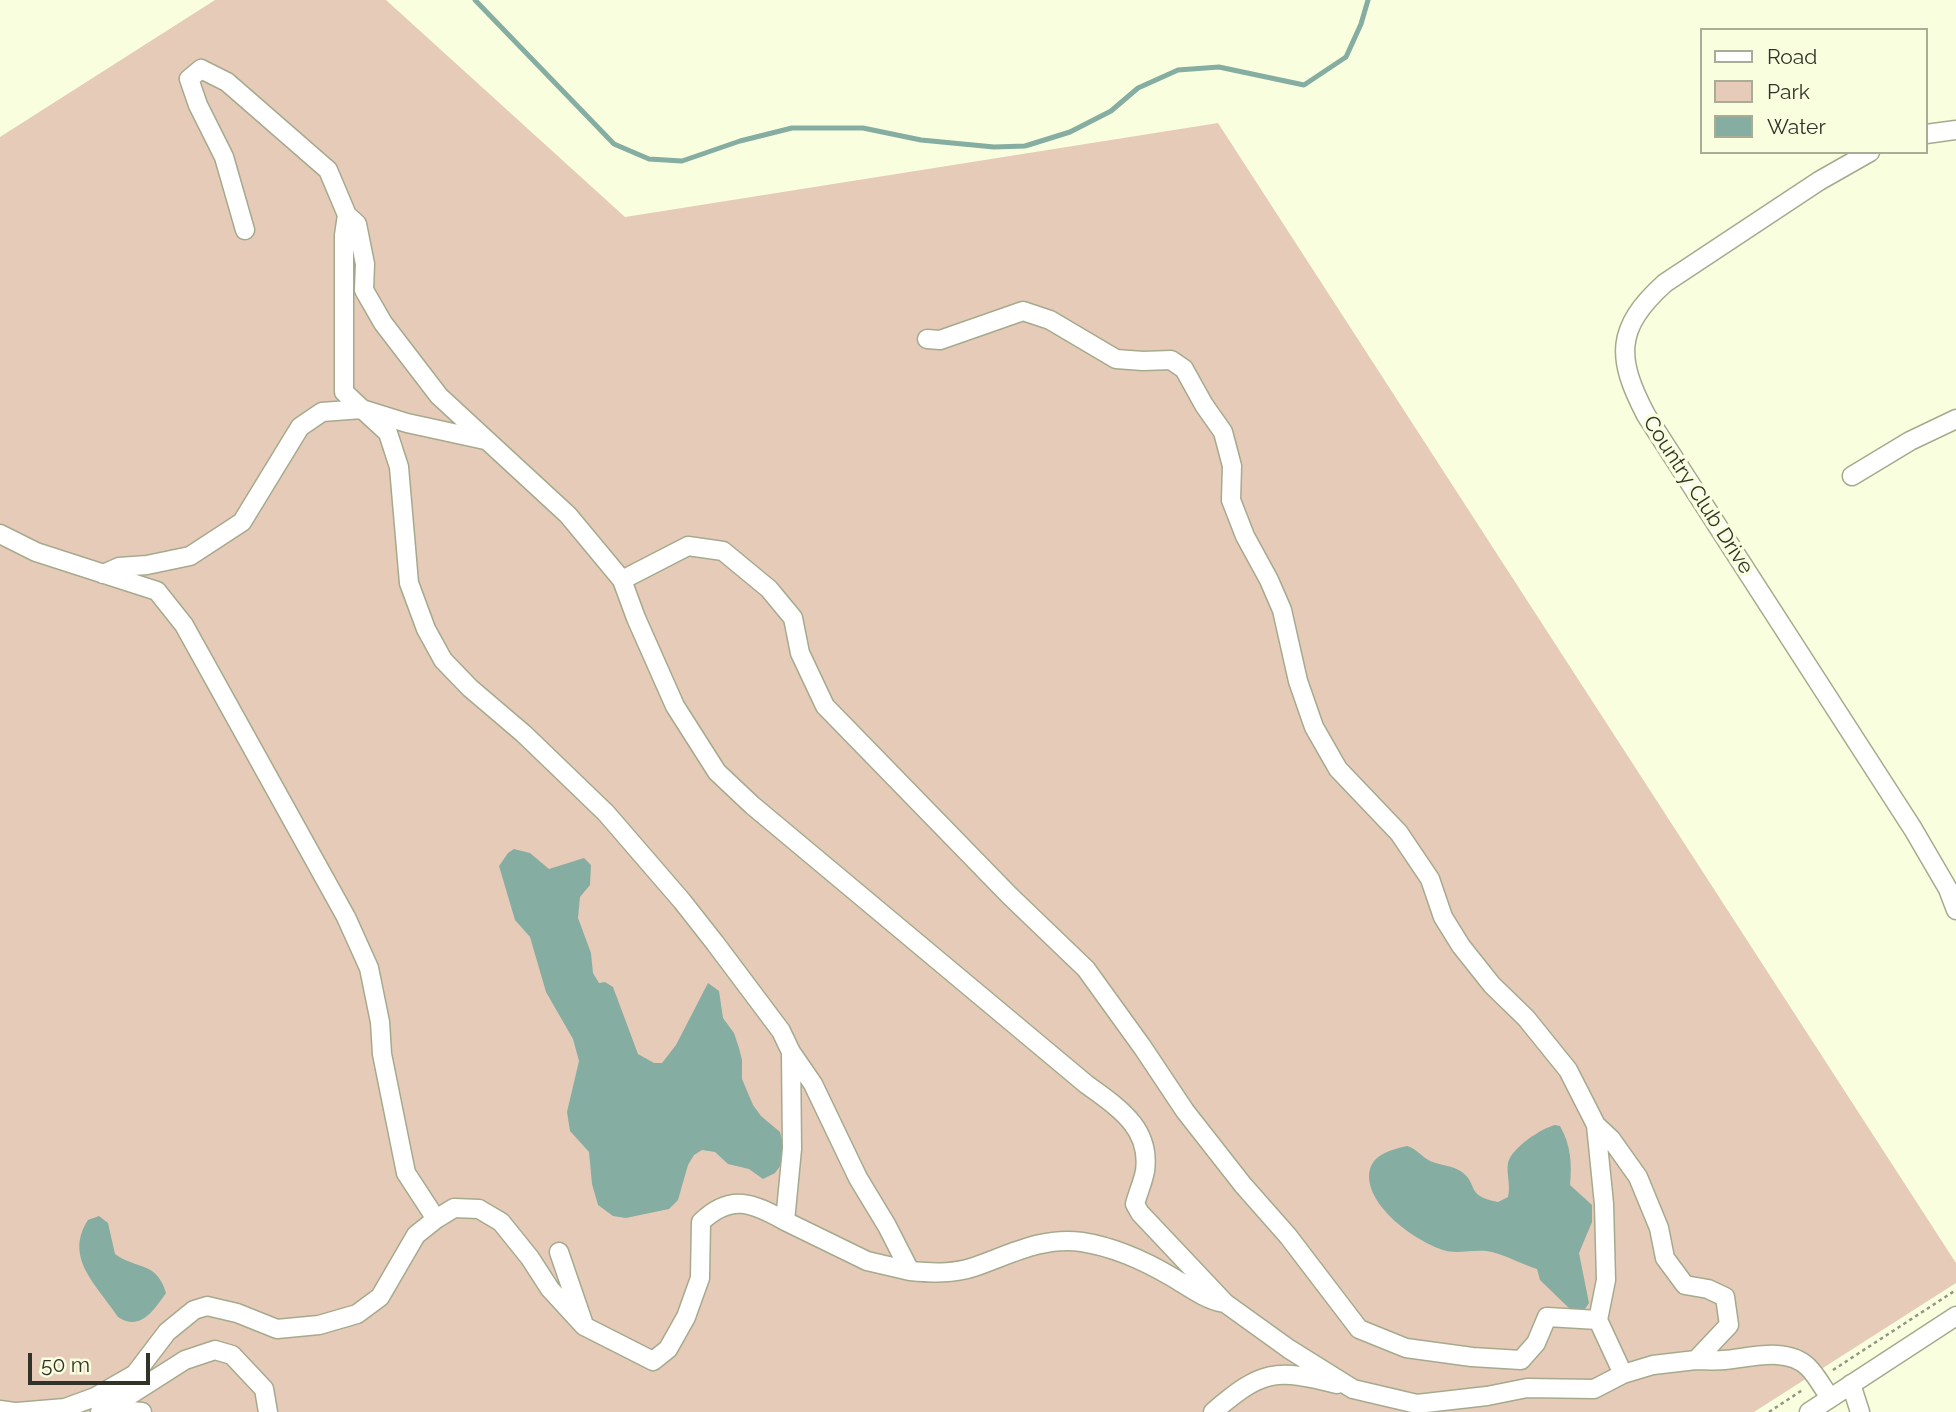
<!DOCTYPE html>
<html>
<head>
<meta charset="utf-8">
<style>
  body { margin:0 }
  #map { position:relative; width:1956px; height:1412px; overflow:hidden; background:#f9fedf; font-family:Raleway,sans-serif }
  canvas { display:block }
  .legend { position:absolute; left:1700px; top:28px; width:228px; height:126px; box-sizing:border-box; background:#f9fedf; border:2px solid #a9ad96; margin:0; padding:9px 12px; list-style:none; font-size:21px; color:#313328 }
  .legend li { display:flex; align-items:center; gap:14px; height:35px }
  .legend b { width:35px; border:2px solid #a9ad96 }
  .scale { position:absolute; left:28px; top:1353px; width:122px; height:32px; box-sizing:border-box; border:4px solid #313328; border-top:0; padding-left:9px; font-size:21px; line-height:24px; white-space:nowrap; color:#313328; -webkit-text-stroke:5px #f9fedf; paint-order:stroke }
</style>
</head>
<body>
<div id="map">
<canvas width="1956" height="1412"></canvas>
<ul class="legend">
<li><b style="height:9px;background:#fff"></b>Road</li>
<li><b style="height:19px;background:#e7cbb9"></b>Park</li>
<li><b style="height:19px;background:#86ada2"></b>Water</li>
</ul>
<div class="scale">50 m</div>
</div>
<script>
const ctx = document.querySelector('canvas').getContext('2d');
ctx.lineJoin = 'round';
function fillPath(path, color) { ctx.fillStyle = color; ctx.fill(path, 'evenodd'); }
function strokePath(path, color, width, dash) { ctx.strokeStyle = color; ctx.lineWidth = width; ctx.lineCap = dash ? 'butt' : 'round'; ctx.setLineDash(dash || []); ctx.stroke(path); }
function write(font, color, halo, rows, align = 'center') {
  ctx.font = font + ' Raleway,sans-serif'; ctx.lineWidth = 7; ctx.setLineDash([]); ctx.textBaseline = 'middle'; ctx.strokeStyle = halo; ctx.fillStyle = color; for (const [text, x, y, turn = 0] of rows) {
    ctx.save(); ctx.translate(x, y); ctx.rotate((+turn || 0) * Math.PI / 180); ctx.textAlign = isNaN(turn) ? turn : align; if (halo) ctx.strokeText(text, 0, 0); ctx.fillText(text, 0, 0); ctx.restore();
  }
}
fillPath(new Path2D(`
  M215,0H386L625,217L1218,123L1956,1263V1283L1754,1412H0V137Z`), '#e7cbb9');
fillPath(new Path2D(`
  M514,849L530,853L549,869L584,858L591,865L590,885L580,897L578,918L591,953L593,973L599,983L605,982L613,987L638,1054L654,1063H662L676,1045L708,983L719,991L723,1018L734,1033L739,1048L742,1060V1079L753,1105L761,1116L780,1132L786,1158L775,1173L763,1179L749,1169L728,1164L715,1152L702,1150L694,1155L688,1165L678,1200L669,1209L626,1218L613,1216L598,1205L592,1184L589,1152L570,1131L567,1112L579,1061L573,1039L546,992L530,937L515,920L499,866L508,853Z
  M1555,1125L1560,1126C1571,1145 1572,1164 1570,1185L1592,1205V1222L1579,1253L1589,1303L1583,1312L1572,1311L1540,1280L1537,1269C1521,1264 1508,1256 1492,1252C1476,1248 1458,1255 1443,1250C1416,1241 1370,1209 1369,1177C1369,1155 1390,1150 1407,1146C1417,1149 1422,1157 1430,1161C1441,1166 1452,1165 1462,1172C1479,1185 1465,1196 1498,1202L1508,1197C1511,1185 1506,1173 1508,1163C1511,1148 1542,1128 1555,1125Z
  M99,1216L108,1223L115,1254C137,1270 157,1261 166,1293C154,1310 140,1332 118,1317C98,1286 63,1258 88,1220Z`), '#86ada2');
strokePath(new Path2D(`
  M475,0L614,144L649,159L682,161L740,141L792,128H863L921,140L994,147L1025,146L1070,132L1111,111L1138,88L1178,70L1219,67L1304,85L1346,57L1361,24L1368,0`), '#86ada2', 5);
const minor = new Path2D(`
  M1926,134L1956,130
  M1870,152L1819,181L1665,283C1615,328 1616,358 1646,415L1913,829L1948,889L1956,910
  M347,215L344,235V392L362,409L407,423L485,440
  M245,230L224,157L198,105L189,79L201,69L227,82L328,170L347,215L357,224L365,264L364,290L383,323L439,396L568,515L622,580L688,546L723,551L769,589L793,618L800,653L825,706L1010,896L1086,969L1143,1048L1185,1111L1243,1185L1288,1236L1359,1329L1406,1348L1472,1357L1521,1360L1536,1343L1547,1317L1598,1320L1606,1280L1604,1204L1596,1125L1611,1139L1638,1177L1659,1228L1665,1258L1685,1285L1708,1289L1725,1297L1729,1325L1696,1360L1653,1365L1623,1374L1594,1389L1527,1388L1487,1396L1417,1404L1353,1389L1289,1349L1225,1303L1140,1213L1135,1204C1138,1193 1143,1182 1145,1171C1151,1127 1117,1107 1086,1084L752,805L717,772L675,706L636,618L622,580
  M927,339L940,340L1023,311L1050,320L1116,359L1143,361L1171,360L1184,369L1204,405L1223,432L1232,466L1231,500L1245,536L1269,580L1282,610L1298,681L1314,727L1338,769L1399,833L1430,879L1443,917L1461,946L1492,985L1526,1018L1568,1070L1596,1125
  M1852,476L1910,441L1956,419
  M0,534L36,552L157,591L184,625L346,917L369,968L380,1022L382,1054L406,1173L436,1219L416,1235L380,1297L357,1314L319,1325L277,1329L237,1313L207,1306L194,1310L167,1332L135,1374L95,1397L65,1408L17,1412
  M103,574L119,567L147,565L190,556L242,522L300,427L322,412L362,409L388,433L399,467L409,583L426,629L443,660L470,688L524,734L606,813L682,901L715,943L781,1031L791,1052L813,1084L858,1178L887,1226L910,1271L867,1261L785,1221L792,1149L791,1052
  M436,1219L454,1208L479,1209L501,1222L530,1258L550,1289L584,1326L653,1361L668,1349L686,1317L700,1278L701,1222C731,1193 753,1203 785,1221
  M559,1252L583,1322
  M910,1271C932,1273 953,1274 974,1267C1009,1255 1043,1236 1082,1242C1114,1247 1145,1261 1172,1277C1189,1287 1204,1299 1224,1303
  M1598,1320L1623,1374
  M1696,1360C1705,1360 1715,1361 1724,1360C1749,1358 1787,1346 1808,1367C1817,1376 1823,1388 1830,1398
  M1851,1384L1860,1412
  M108,1409L142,1412
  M0,1410L14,1412
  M100,1412L108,1409L185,1360L215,1350L232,1355L264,1389L268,1412
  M1213,1412C1262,1370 1275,1368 1337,1384
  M1809,1412L1956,1316`);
strokePath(minor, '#a5aa8d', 21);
strokePath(new Path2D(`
  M1833,1370L1956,1290
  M1769,1412L1804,1389`), '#939782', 2.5, [3.5, 3.5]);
strokePath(minor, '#fff', 18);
write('21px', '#313328', '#f9fedf', [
  ["Country Club Drive",1698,495,57]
]);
</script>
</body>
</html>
